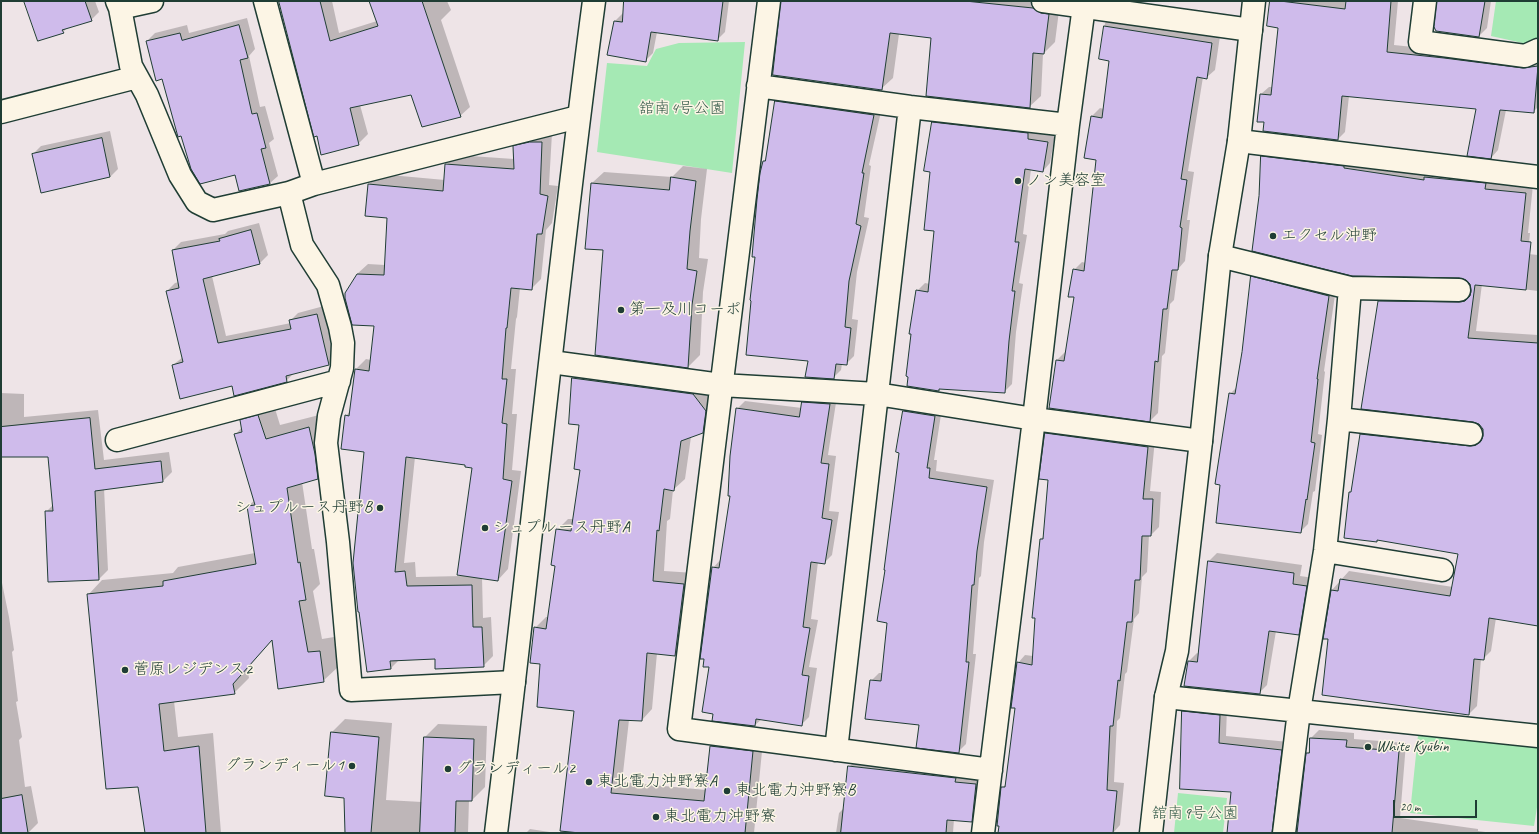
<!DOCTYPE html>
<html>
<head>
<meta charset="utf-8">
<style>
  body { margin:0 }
  #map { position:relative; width:1539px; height:834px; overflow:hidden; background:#eee4e7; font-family:Caveat,sans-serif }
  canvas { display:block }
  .frame { position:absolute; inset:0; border:2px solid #1f3d34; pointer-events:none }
  .scale { position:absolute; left:1393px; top:800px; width:84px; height:18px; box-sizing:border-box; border:2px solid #1f3d34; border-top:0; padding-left:5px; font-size:12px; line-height:14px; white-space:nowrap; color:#1f3d34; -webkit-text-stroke:3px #fcf5e5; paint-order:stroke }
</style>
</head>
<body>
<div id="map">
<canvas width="1539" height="834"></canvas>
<div class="frame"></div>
<div class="scale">20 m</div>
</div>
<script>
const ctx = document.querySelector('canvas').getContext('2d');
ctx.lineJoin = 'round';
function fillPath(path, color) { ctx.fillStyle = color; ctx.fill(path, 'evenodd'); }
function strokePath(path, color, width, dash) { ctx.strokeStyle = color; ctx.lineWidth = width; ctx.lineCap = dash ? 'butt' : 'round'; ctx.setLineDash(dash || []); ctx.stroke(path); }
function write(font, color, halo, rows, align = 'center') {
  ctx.font = font + ' Caveat,"Klee One",sans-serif'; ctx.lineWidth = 3; ctx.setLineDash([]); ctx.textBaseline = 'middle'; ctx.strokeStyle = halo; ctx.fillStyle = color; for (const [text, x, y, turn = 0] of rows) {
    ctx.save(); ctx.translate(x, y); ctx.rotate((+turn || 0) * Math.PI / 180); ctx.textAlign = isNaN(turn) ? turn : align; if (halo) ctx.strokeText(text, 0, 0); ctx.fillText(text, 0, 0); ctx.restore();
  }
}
fillPath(new Path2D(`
  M1496,1H1538V38L1527,44L1491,36Z
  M745,42L732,173L597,152L607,63L647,66L656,49L679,43Z
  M1418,735L1538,747V801L1534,826L1410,813Z
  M1178,793L1227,798L1223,833H1174Z`), '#a5e9b4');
fillPath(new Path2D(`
  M25,1H95L99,12L91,20L68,27L63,32Z
  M291,1H332L339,33L377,21L370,1H447L451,10L441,20L470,107L460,116L412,94L360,105L368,134L358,144Z
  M625,1H729L725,32L717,40L657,32L653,53L645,61L615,21L623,13Z
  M782,1H1051L1060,3L1055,42L1043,54L1041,96L1029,107L932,38L899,34L893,78L881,89Z
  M1271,1H1398L1394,45L1538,60V107L1533,112L1506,110L1498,150L1491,158L1477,108L1349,96L1345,132L1338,139L1265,121L1261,94L1269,87H1272L1279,27Z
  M1438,1H1491L1487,28L1479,36Z
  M1113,15L1220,36L1215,70L1207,77H1203L1188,171L1194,172L1187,220H1190L1185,261L1178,269L1174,300L1170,304L1165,353L1162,356L1158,413L1150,421L1057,360L1065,352L1067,353L1075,297L1074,270L1082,262L1086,263L1098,159L1085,157L1092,116L1100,108L1104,109L1110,61L1100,59L1105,23Z
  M247,18L255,49L249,56L260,107L265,106L274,139L269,143L278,176L270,183L236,174L163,78L147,41L155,33L187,25L189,33Z
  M784,94L882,107L869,165L871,166L864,217L869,218L857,272L852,319L858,320L854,356L846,364H842L841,370L833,378L809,360L764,161L767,158L776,101Z
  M941,115L1055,134L1050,163L1043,171L1031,169L1023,234L1027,235L1019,283L1023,284L1016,332L1012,384L1004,392L941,388L938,390L917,291L925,283L930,284L935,230L931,171L933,123Z
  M110,131L118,169L110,177L33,154L41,146Z
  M552,133L549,185L558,186L552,223L546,230L541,279L531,289L520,288L517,317L516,319L511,369H516L512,414H517L512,470L521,471L508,569L498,580L482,577L483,618L491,617L493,656L483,666L436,658L400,659L391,668L365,451L346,416L350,411L356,369L366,359L371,360L375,325L357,274L368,264L385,265L388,217L366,215L369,184L379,174L445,180L446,165L456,155L514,159V147L524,137ZM415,457L466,464L473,467L462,576L416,577L415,562L404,563Z
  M1271,149L1533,185L1528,233H1530L1528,254L1538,255V291L1482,284L1476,331L1538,335V625L1496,618L1491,651L1483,659H1481L1477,706L1469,714L1330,639L1325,638L1332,590L1349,571L1453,587L1459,553L1378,540L1377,541L1350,493L1352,490L1361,434L1369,426L1478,439L1484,438L1483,428L1479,423L1473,421L1379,301L1387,293L1468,295L1471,294V283L1466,278L1260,196L1262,157Z
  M683,166L707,169L701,219L699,258L708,259L703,292L700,355L688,367L592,183L604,172L672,177Z
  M259,223L268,255L260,263L212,276L226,336L291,323L290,321L298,313L324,306L337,357L329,364L294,373L286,381L233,385L173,365L183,357L167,291L175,283L179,282L173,250L181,242L225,234L228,231Z
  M1259,269L1336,288L1324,371L1325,372L1318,434L1322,435L1315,491L1313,492L1308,524L1300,532L1230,394L1238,386L1243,353L1252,277Z
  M584,367L704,383L716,400L714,421L702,432L691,437L685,479L673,490L670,519L667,521L664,571L695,573L686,644L675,655L657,653L652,709L642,720H629L622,782L706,790L711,746L722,735L763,741L754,833H561L575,710L542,663L535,628L546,617H549L556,565L557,530L568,519H574L581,469L580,424L570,423L573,378Z
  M1,393L24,394V417L98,410L104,460L169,452L172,472L163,481L104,488L108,570L99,579L46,512L54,504L49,456H1Z
  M810,395L837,396L828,455L836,456L829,511L839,512L832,555L824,563L818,562L811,619L818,620L809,667L817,668L809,717L801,725L762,719L755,725L714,713L710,667L713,568L721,559L731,495L737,409L745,401L802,408L803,403Z
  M273,402L280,425L323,414L331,463L317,478L302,482L312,549H314L320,584L313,591L322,639L334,637L338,667L323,681L272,640L247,669L249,678L234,693L174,701L178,737L213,733L221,833H146L139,786L88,595L102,580L173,573L178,567L255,553L248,506L255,500L236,434L242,427L241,421L255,406Z
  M912,403L942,408L934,460H937L936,471L994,480L984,542L981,576L979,578L973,654H976L966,744L958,752L920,724L871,681L879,673H883L888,622L886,569L904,411Z
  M1054,426L1155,439L1150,491L1161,492L1159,527L1151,535H1149L1147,572L1142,577L1139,613L1134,619L1127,672L1125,674L1120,718L1117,721L1114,782L1124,783L1120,825L1113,833H999L1002,788L1006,784L1016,707L1018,663L1025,655L1033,656L1040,540L1044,536L1049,480L1046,434Z
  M1217,553L1302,565L1300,576L1314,578L1306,626L1298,634L1276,631L1267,685L1259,693L1189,661L1197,653L1199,654L1209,561Z
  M1,578L9,617L14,650L12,652L18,701L16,702L22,737L19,740L25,787L31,786L38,823L28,833H1Z
  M1191,704L1227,708L1226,736L1289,742L1282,833H1228L1233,791L1183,712Z
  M345,719L392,723L386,800L422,802L425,737L438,724L487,726L485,787L472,800H469L468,833H346L345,797L332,732Z
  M1319,730L1354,733V739L1406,743L1400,818L1478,829V831L1493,833H1298L1307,753L1310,751L1311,738Z
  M857,759L984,776L979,814L971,821L954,819L953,833H836L839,813L845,807L849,767Z
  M530,829L556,833H526Z`), '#0003');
const building = new Path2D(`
  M24,1H85L92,21L62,30L64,33L38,41Z
  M279,1H320L330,41L378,26L369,1H422L461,117L422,127L411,95L350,108L359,145L321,155L317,136L314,137Z
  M624,1H723L718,41L651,32L646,62L607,55L614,21L622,22Z
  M781,1H965L1033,8L1041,13L1049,14L1044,54L1033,53L1030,108L926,96L931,38L890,33L882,90L773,75Z
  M1270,1H1280L1345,9L1346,1H1391L1387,52L1444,58L1523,68L1538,66L1534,113L1500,110L1491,159L1467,156L1476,109L1342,96L1338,140L1263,131L1264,122H1257L1260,94L1271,95L1278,28L1267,26Z
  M1437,1H1485L1479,37L1436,31L1434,27Z
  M239,25L248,58L240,60L252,114L257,113L266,148L261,149L270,184L239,191L235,175L200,184L191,169L181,136L178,137L162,79L156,81L146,41L180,33L182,40Z
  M1104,26L1212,43L1207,79L1197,77L1188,133L1181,179L1187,180L1180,227L1182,228L1178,270H1172L1167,309H1163L1158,362L1155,361L1150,422L1049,408L1056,360L1064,361L1074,297H1068L1073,269L1084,271L1096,160L1084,158L1091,116L1102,118L1109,61L1099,59Z
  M775,101L874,115L862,173H864L856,224L861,226L849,281L845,327L851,328L847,365L836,364L834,379L805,377L808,361L746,355L751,301L750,300L755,257H752L757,199L760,173L763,161H765Z
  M932,122L1028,133V139L1048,142L1043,172L1025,169L1015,242H1019L1012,291H1015L1009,341L1005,393L939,389V391L907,386L908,377L906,376L911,334H909L916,290L928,292L934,231L924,230L930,172L924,171Z
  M102,138L110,177L41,193L32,154Z
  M530,142H542L540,194L548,196L542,234H537L532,290L511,288L507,328H506L502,379H507L502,423L507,424L503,479L512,481L498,581L457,575L472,468L465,467V465L406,457L395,572L405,571L407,586L472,585L473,627H482L484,667L435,669V659L390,661L391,669L367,672L359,612H358L353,563L364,452L341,449L345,415L349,416L355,369L369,371L374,326L352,325L345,298V293L357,274L384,275L387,218L365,216L368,184L443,191L445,164L514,169L513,146Z
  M1261,156L1344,166V168L1424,180V177L1486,183L1485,189L1526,193L1521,241L1531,242L1526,290L1475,285L1468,338L1538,343V626L1489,618L1484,660L1474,659L1469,715L1322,695L1328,639H1323L1331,590L1338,591L1340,579L1450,596L1458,554L1377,540V542L1344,538L1349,492H1351L1360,434L1470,446L1476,445L1481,441L1483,436V429L1479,424L1473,422L1361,409L1378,301L1459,302L1465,301L1470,296L1471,291L1470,284L1466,280L1459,278L1352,276L1252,251L1259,196Z
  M671,177L696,181L690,231L687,269L697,271L692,305L688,368L595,355L603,250L585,249L591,183L669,190Z
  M251,230L260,264L203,279L218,343L291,329L289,320L317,314L329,365L286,376L287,382L234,396L232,386L180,399L172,365L183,362L166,291L179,288L172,250L220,241L219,239Z
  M1251,276L1329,296L1317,379H1318L1311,442L1315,443L1307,500L1306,499L1301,533L1216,523L1220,485L1215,484L1229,393L1235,394L1242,352Z
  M572,378L693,394L706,411L703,433L681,441L674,491L664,489L659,531L657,530L653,581L684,584L675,656L647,653L642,721L619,720L611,793L704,801L710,746L753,751L745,833H580L560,831L574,711L537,707L540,664L530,663L534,627L546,629L555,566L551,565L556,529L571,531L580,470L574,469L579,425L569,424Z
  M802,402L830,404L821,463L829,464L822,518L832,520L825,564L811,562L803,627L810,628L802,675L809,676L802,726L756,719L755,726L712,721L713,714L702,712L709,667H703L704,659H700L712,567L719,568L730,496H728L730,456L736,408L799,417Z
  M903,411L935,416L927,468H930L929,478L987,487L977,551L974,585H972L966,662H969L959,753L916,748L919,725L865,719L870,680L881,681L887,623L877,621L885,570H884L899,453L896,452Z
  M258,415L266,439L309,427L315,454L318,479L287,488L298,563L300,562L306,600L299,601L308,652L320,651L324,682L278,689L272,640L233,684L235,694L159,704L164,751L199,746L206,833H145L138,787L106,789L87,594L163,586V581L256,564L247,506L255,505L234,434L242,432L240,420Z
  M90,418L95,469L161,461L163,482L95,491L99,580L48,582L45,511H53L48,457H1V427Z
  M1045,433L1148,447L1143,499H1153L1151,536H1142L1140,580H1135L1132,622H1127L1120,681L1118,680L1113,726H1110L1107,790L1117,791L1113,833H998L999,826H997L1001,787H1005L1015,708H1011L1017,662L1032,665L1035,618H1032L1036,579L1040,539H1043L1048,480L1039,479Z
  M1208,561L1294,573L1293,584L1307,586L1299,635L1269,631L1260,694L1184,686L1188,661L1197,662Z
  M1182,711L1220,715L1219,743L1282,750L1272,833H1227L1231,792L1180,789Z
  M331,732L379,737L371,833H345L344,798L325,796Z
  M424,737L474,739L472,801H456L455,833H420Z
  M1310,738L1347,740L1346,747L1399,751L1392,833H1297L1306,753H1309Z
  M848,766L956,778L955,782L976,784L972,822L947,820L946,833H841Z
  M22,795L28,833H1V799Z`);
fillPath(building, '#cfbbeb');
strokePath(building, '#1f3d34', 1);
const minor = new Path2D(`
  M117,1L120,8L131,66L147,95L180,175L197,202L213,210L289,193L314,184L578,117
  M265,1L314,184
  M769,1L679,729L991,770
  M1043,1L1251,30
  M1425,1L1420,42L1525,56L1538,50
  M120,8L152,1
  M758,86L910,107L1068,125
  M1,112L137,77
  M1239,141L1538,177
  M289,193L302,245L328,285L340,327L343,343L342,368L329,416L326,443L338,542L351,690L514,682
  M1220,256L1350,288L1459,290
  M551,362L721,385L877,394L1034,419L1201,441
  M1339,419L1471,434
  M117,440L339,381
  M1325,551L1442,570
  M1166,697L1538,736
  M836,750L910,107
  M983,833L1034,419L1068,125L1084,6
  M1284,833L1299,711L1325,551L1339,419L1350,288`);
const tertiary = new Path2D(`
  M496,833C530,556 557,278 594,1
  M1151,833L1166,697L1177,651L1201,441L1220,256L1239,141L1254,1`);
strokePath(minor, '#1f3d34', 25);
strokePath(tertiary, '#1f3d34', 25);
strokePath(minor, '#fcf5e5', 22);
strokePath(tertiary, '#fcf5e5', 22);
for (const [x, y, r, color] of [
  [1018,181,4,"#1f3d34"],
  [1273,236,4,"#1f3d34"],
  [621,310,4,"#1f3d34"],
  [380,508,4,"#1f3d34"],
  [485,528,4,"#1f3d34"],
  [125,670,4,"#1f3d34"],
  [1368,747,4,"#1f3d34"],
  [352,766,4,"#1f3d34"],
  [448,769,4,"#1f3d34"],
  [589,782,4,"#1f3d34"],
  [727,791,4,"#1f3d34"],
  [656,817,4,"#1f3d34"]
]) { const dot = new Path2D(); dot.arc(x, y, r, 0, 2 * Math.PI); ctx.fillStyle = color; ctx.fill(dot); strokePath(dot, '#fcf5e5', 1.5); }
write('16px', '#3a5f4e', '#fcf5e5', [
  ["舘南4号公園",682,109],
  ["舘南9号公園",1195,814]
]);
write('16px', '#1f3d34', '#fcf5e5', [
  ["ノン美容室",1026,181],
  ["エクセル沖野",1281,236],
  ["第一及川コーポ",629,310],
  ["シュプルース丹野B",372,508,"right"],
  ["シュプルース丹野A",493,528],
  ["菅原レジデンス2",133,670],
  ["White Kyūbin",1376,747],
  ["グランディール1",344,766,"right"],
  ["グランディール2",456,769],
  ["東北電力沖野寮A",597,782],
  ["東北電力沖野寮B",735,791],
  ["東北電力沖野寮",664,817]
], 'left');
</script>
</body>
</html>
